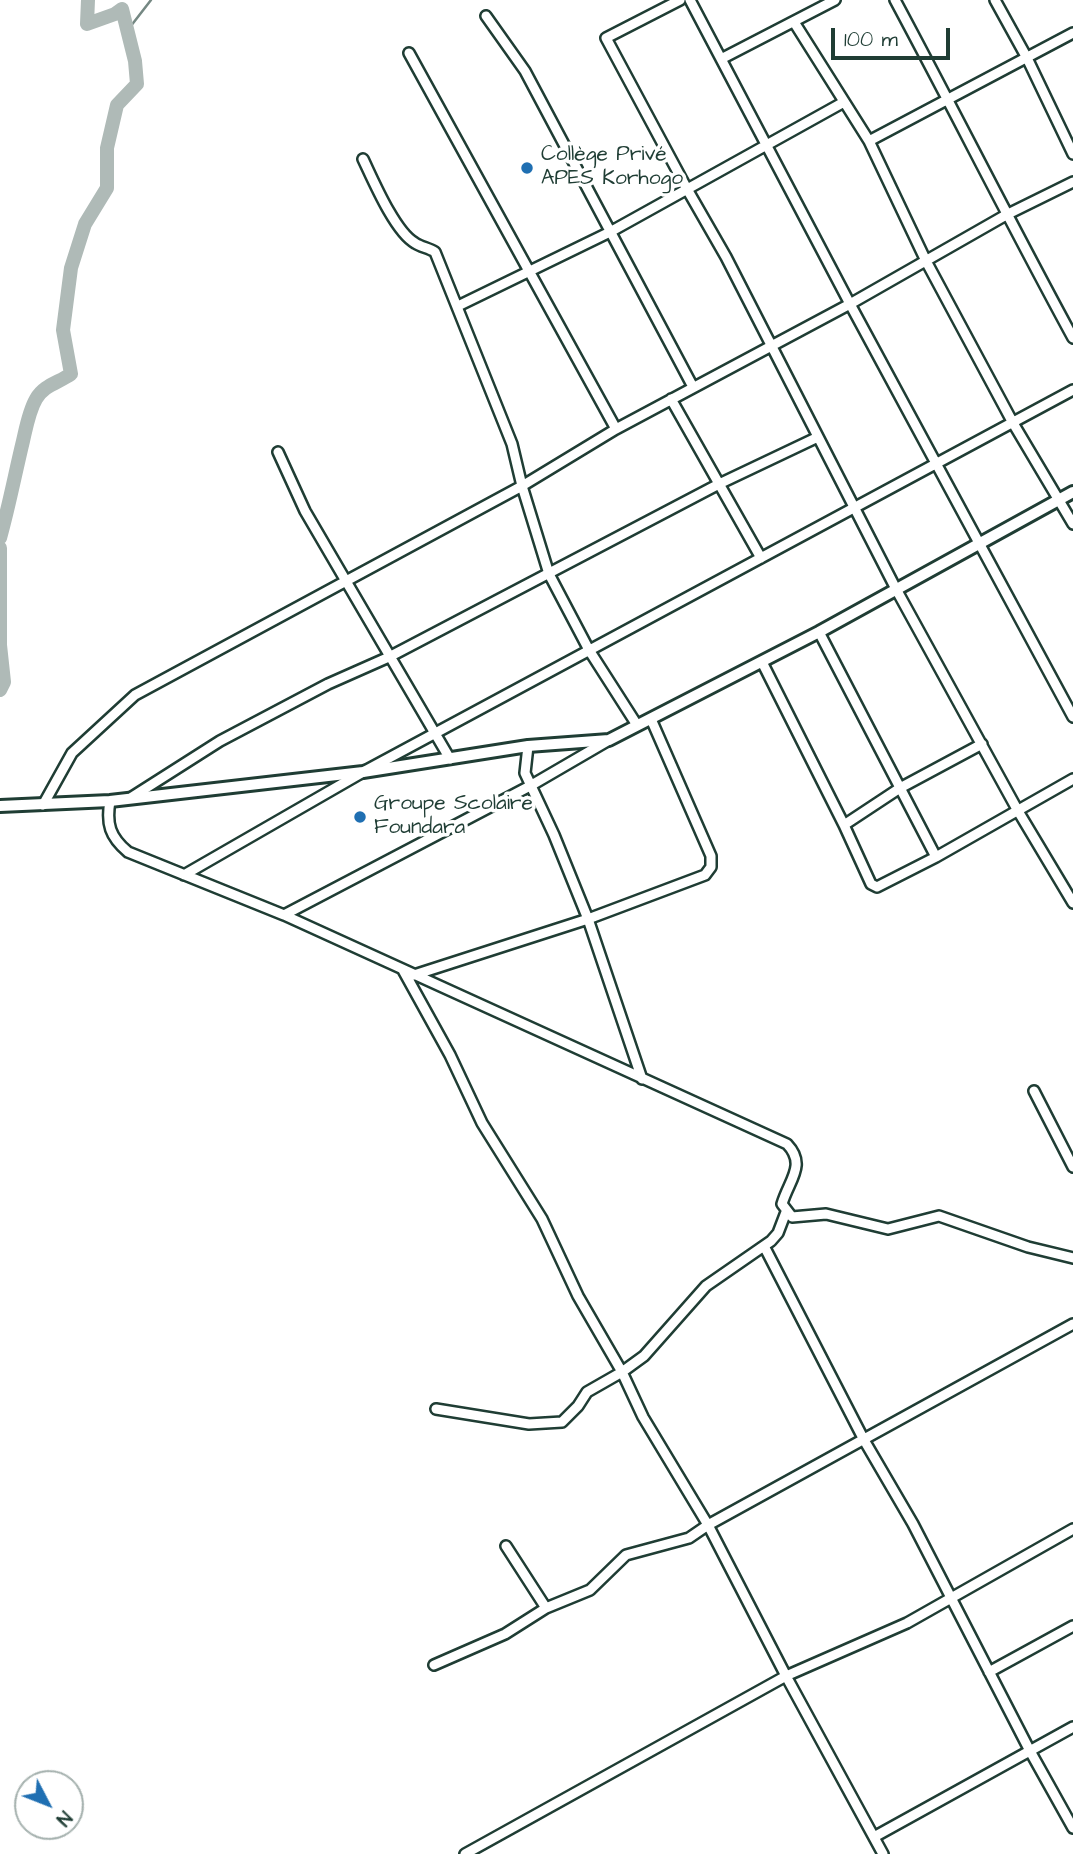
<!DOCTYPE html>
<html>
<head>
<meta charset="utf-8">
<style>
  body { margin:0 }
  #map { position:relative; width:1073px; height:1854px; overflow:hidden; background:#fff; font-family:"Architects Daughter",sans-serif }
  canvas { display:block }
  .north { position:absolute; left:14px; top:1770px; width:70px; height:70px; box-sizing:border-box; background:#fff; border:2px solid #a5b1ae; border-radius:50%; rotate:132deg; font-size:19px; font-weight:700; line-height:28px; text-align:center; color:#1f3d34 }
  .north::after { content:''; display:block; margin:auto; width:24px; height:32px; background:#1f6fb2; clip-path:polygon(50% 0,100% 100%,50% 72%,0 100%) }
  .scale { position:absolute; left:831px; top:28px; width:119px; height:32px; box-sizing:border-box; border:4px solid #1f3d34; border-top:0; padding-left:9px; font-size:21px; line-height:24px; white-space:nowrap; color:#1f3d34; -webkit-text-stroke:5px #fff; paint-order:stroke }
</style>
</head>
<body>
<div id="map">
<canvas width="1073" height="1854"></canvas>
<div class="north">N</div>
<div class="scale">100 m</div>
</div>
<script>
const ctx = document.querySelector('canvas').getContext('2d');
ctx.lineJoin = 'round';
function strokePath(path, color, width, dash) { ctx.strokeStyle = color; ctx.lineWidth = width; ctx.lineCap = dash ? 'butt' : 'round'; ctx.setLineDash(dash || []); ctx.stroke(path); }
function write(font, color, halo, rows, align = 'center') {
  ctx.font = font + ' "Architects Daughter",sans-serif'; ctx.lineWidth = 7; ctx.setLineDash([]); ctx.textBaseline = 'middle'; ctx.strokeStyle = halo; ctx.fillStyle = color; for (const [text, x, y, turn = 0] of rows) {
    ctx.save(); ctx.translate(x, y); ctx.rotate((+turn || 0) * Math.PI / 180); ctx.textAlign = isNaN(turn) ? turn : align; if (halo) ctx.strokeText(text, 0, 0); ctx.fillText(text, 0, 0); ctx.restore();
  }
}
strokePath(new Path2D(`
  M127,31L151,0`), '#758883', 2.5);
strokePath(new Path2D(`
  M0,538C9,506 15,474 23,441C26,428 29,411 36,399C44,385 58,383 71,374L63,330L71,268L85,224L107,188V148L117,105L137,84L135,61L122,9L115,14L87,24L88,0
  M0,548V645L4,682L0,690`), '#afbab7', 14);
const minor = new Path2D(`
  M680,0L606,38L687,189L726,257L896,589L1018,811L1073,903
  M690,0L850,304L1073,717
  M895,0C955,112 1012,226 1073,338
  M995,0L1027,58L1073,154
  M486,16L525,71L693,387
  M794,22L869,141L926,261L1013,423L1073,524
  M409,53L616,429
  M721,59L835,0
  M869,141L1073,33
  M363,159C373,180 395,232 415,243C421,247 429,248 435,252L512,444L522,486L549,574L589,650L637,725
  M458,306L610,232L844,102
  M671,399L761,558
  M278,452L305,511L450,759
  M819,632L936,857
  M762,662L844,825L871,884L877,887L936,857L1073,779
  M528,746L525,773L554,835L588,919L642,1079
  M132,797L220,741L328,684L389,657L719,484L818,437
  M110,801C106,824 110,837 128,852L284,915L787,1144C807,1165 789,1180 782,1204L792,1217L826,1214L888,1229L939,1216L1028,1247L1073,1258
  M43,805L72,753L135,695L522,486L616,429L850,304L1006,215L1073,182
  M844,825L900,788L982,744
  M184,875L363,772L1073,390
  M284,915L530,786L609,740
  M403,970L450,1055L482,1123L542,1219L578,1296L622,1372L643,1417L708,1525L786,1676L883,1854
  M414,975L588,919L705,875L711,867V856L651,719
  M1034,1091L1073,1167
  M764,1246L864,1440L913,1524L1030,1751L1073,1828
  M436,1409L529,1424L562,1422L578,1406L587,1392L622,1372L644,1356L706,1286L771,1241L778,1233L786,1212
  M506,1546L546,1608
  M434,1665L505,1634L546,1608L590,1590L626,1555L689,1538L708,1525L1073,1324
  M989,1672L1073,1626
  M874,1837L1073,1727
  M465,1854L786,1676L907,1623L1073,1529`);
const tertiary = new Path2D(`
  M0,806L110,801L363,772L528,746L609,740L819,632L1073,492`);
strokePath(minor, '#1f3d34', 14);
strokePath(tertiary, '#1f3d34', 16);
strokePath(minor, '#fff', 9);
strokePath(tertiary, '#fff', 10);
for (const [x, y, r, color] of [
  [527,168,7,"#1f6fb2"],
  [360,817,7,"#1f6fb2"]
]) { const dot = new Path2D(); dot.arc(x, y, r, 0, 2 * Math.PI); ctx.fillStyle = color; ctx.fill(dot); strokePath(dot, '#fff', 2.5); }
write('21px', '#1f3d34', '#fff', [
  ["Collège Privé",541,156],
  ["APES Korhogo",541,180],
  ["Groupe Scolaire",374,805],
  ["Foundara",374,829]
], 'left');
</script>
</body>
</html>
